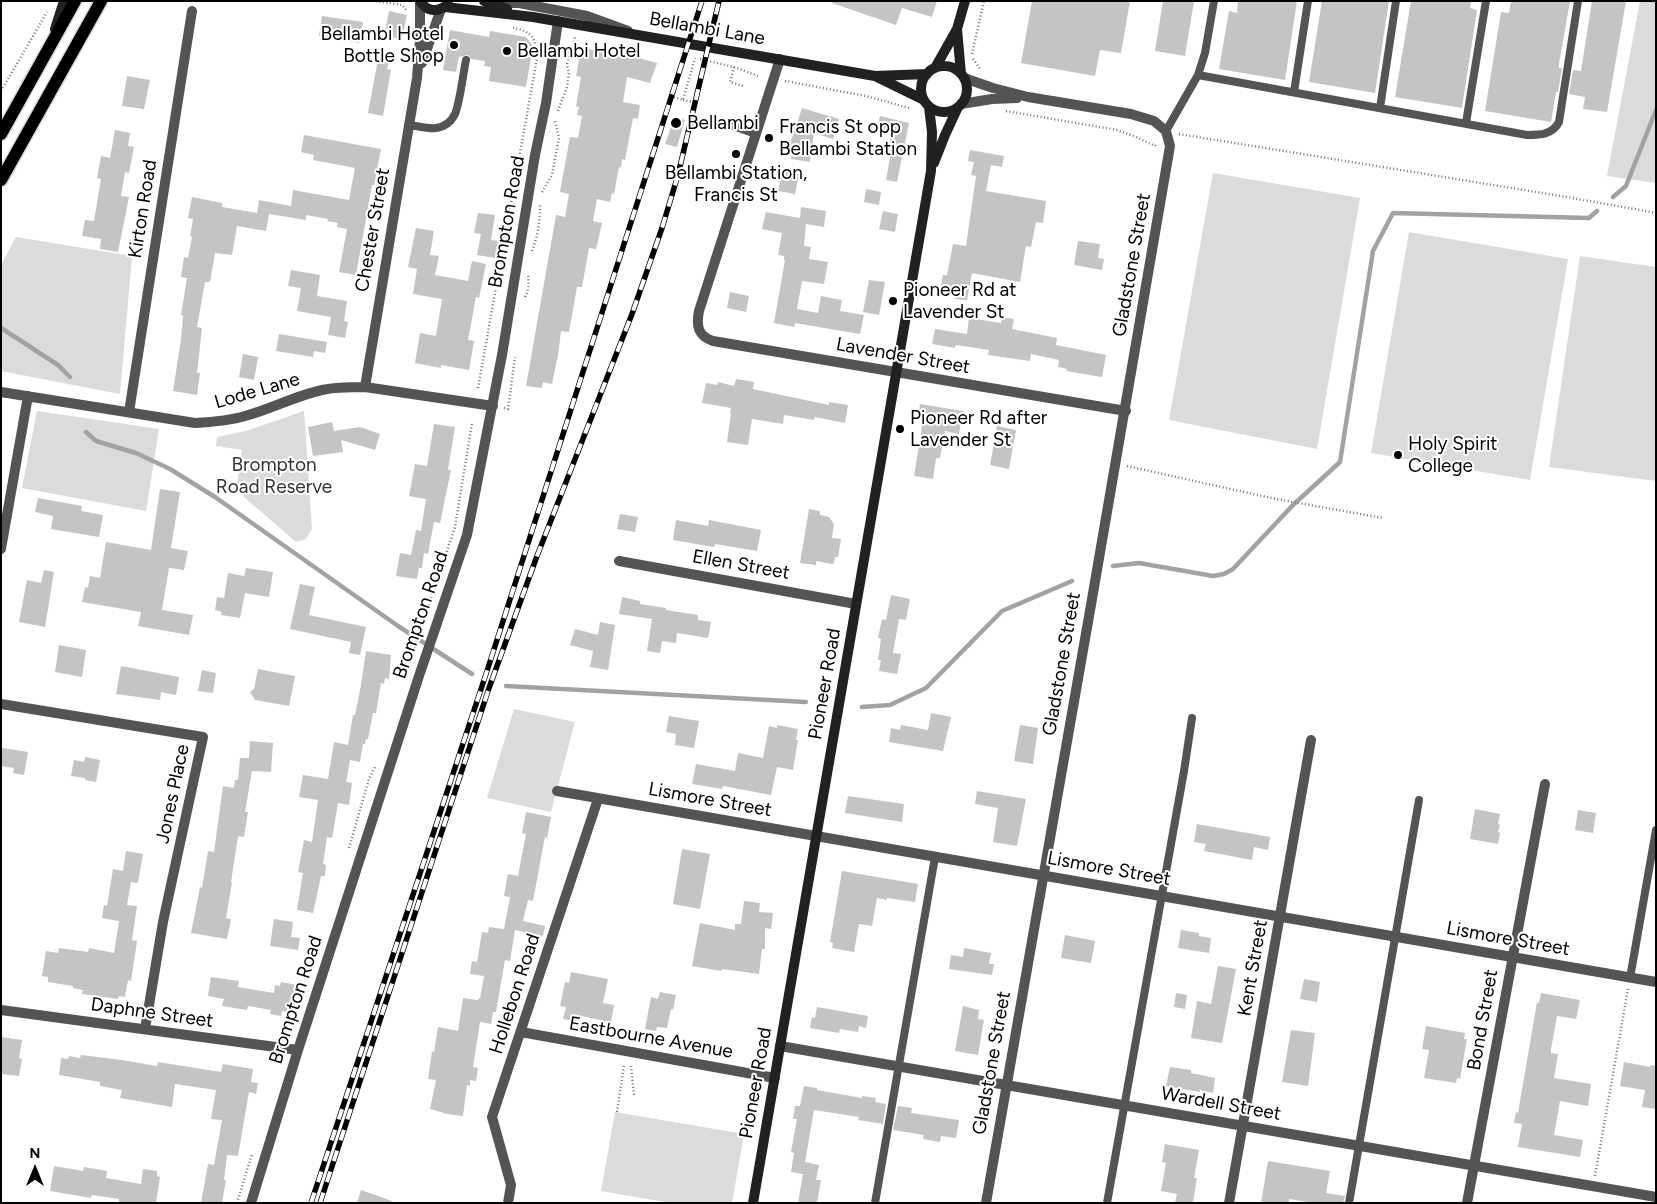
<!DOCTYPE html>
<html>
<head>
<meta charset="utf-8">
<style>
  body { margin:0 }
  #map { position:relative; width:1657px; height:1204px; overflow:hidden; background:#fff; font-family:Figtree,sans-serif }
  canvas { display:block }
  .frame { position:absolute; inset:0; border:2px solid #000; pointer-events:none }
  .north { position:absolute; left:10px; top:1144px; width:50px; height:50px; -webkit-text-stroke:4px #fff; paint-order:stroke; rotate:0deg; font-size:14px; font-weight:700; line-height:20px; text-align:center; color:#000 }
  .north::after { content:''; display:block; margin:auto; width:18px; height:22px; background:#000; clip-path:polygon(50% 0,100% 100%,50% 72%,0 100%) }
</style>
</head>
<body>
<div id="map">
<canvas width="1657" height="1204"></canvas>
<div class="frame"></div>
<div class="north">N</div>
</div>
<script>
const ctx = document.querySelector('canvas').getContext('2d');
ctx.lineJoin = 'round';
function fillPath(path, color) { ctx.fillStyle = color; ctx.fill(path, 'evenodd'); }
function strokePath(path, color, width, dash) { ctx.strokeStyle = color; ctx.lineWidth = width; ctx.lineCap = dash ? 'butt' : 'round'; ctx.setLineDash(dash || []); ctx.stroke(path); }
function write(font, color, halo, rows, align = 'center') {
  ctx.font = font + ' Figtree,sans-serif'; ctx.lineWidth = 4; ctx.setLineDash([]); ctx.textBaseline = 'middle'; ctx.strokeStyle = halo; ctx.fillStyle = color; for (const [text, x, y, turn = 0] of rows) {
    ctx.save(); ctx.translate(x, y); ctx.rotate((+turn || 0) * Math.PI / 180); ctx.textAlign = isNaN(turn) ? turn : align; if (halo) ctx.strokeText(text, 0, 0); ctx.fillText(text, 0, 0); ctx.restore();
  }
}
fillPath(new Path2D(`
  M1640,1H1656V183L1607,176Z
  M1213,173L1360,198L1317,449L1169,420Z
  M1409,232L1568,259L1530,480L1371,453Z
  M16,237L132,256L120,394L1,371V265Z
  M1580,256L1656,267V481L1549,467Z
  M37,411L159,429L146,511L22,488Z
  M304,411L312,529L306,539L296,542L236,490L242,450L216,446L217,437L246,431Z
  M514,709L575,722L551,812L487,798Z
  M615,1112L744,1134L732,1203H671L601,1191Z`), '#dbdbdb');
strokePath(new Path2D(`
  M1613,197L1626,186L1656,110
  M1,328L58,365L70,377
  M86,432L96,441L136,453L170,469L215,497L398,626L472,674
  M1113,566L1139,563L1213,576L1224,574L1233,569L1293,505L1340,462L1373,251L1393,213L1589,218L1597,211
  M506,686L806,702
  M862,707L890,705L926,688L1002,611L1072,581`), '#a2a2a2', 4.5);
fillPath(new Path2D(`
  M833,1H937L932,17L902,8L896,25L832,3Z
  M1032,1H1130L1121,53L1100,50L1095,76L1021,63Z
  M1163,1H1194L1185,56L1155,51Z
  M1238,1H1297L1285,80L1219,69L1229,11L1237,13Z
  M1322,1H1389L1375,93L1309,82Z
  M1411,1H1471L1470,8L1477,10L1462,108L1395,97Z
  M1511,1H1570L1559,64V68H1562L1558,92H1556L1551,122L1485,111L1501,12L1509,13Z
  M1592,1H1626L1607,112L1583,109L1585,97L1569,94L1573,70L1581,71Z
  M389,11L407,15L402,39L384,36Z
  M322,16L363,22L359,43L319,36Z
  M450,30L489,37L490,31L526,37L533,46L526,87L489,81L491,67L484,66L485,61L471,59L468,55L459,57L456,72L443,70Z
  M588,49L624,55V54L657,63L650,83L627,77L623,102L640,105L638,119L633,118L625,160L622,159L621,168L619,167L614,194L612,193L610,202L597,199L593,221L602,223L598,241L596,249L589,248L582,287H577L569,332L561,331L558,355L552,384L543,382L542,388L526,386L556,215L565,217L569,194L560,192L570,137L578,138L582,116L577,115L579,107L576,106L581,77L576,76L580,54Z
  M378,59L389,61L387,69L391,70L383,116L368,113Z
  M127,76L150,80L144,109L122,106Z
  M802,108L839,119L833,139L814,133L810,162L791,159L793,148L789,147Z
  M675,116L685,120L677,147L665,144Z
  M880,116L909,123L897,182L886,180L892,147L889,146L891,132L877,129Z
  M115,130L130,133L128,146L134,147L129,173L125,172L121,196L129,197L118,252L100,249L101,239L82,236L85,220L94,221L101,179L97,178L101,156L110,158Z
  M304,135L381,149L374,185H372L356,275L339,272L347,229L337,227L338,223L327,221L328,219L306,215V220L269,214L266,231L237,226L232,255L215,253L210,282H205L197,327L202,328L197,373H200L197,395L173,391L181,339L183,315H181L187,278L181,277L184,257L188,258L192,237L190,236L193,219L188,218L192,197L222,203V207L257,213L259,200L291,206L293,190L349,200L355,168L313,160L314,155L301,152Z
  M970,150L1004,156L1002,167L991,165L986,191L1046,201L1043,223L1036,222L1031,247L1026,246L1020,282L972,273L967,300L955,299L957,288L941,285L943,275H947L953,244L966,246L976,176L971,175L974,162L968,161Z
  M778,170L799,174L795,194L778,191L780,182L776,181Z
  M866,189L881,192L879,205L864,202Z
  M801,207L826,211L824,227L806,224L804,246L811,247L809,259L828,262L824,284L802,281L797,309L818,313L821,296L842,300L840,311L864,315L860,334L795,323L794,327L774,323L785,260H784V256L778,255L782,233L762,229L766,212L800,218Z
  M883,211L898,214L895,232L879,229Z
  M478,213L495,215L491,240L498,241L495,258L477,255L481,234L474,233Z
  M416,228L434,231L430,255L439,256L435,275L468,281L472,261L486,264L479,298L476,297L468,340L474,341L469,370L441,365V368L415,363L420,333L436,336L442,299L413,294L417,269L408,267Z
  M1078,241L1100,244L1098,258L1104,259L1102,270L1074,265Z
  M291,270L320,275L317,296L347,301L344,321L348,322L345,338L328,335L331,317L297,311L301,288L288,286Z
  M869,280L885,282L879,315L863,312Z
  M730,292L749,296L746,312L727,308Z
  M1002,317L1014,319L1012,329L1057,338L1056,345L1106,355L1102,377L1066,371L1067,369L1058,367L1059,360L1031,354L1030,361L988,355L989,350L956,345L955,348L932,344L935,329L967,334L969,318L1001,323Z
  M279,334L327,342L325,353L314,351L313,357L276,351Z
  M243,354L258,357L254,380L239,377Z
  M736,379L754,382L753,389L829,405V402L848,405L845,423L815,417L814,420L784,415L783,424L752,419L748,445L727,442L731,413H730L731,408L702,403L706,383L717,385L718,382L734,386Z
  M920,404L963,411L959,434L945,431L940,458H936L933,479L914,476L923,420L918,419Z
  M332,422L334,431L360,427L380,434L375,450L341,440L343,452L313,456L308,427Z
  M434,424L455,427L448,470H451L440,523L434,522L428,554L424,553L422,568H419L417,579L396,576L400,553L411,555L416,530L421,531L426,499L409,496L415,464L427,466Z
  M997,426L1016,430L1009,469L990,465Z
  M160,489L180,492L171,548L188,551L184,570L169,568L162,610L193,615L189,635L138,626L141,612L82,602L85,587L88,588L90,576L100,578L106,542L151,550Z
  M38,498L82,506L81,511L103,515L99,537L51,529L53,516L35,512Z
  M809,509L820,511V515L829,517L834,524L832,538L841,539L838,557H835L834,563L832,564L816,561V565L800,563Z
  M620,514L638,517L635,532L617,529Z
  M676,520L708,526L709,520L761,530L757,551L715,544L714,547L673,540Z
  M246,568L273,572L269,597L245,593L240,618L221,615L222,612L215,610L217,597L224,598L228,573L244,576Z
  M44,570L54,572L45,627L19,622L27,580L41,583Z
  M300,584L315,587L309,615L366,627L360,655L349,653L351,642L290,629Z
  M891,595L910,599L906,620L899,619L893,653L901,654L897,674L879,671L881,660H878L881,639L878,638L882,619L886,620Z
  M622,597L640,601V604L666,608V610L698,615V620L711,622L708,638L677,633L676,643L662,641L660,653L647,651L652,619L619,614Z
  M600,622L615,625L608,670L590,667L593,651L570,645L575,629L598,635Z
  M59,645L86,650L82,677L55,672Z
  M366,651L391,655L389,679L385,678L384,684L381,683L376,713H373L368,739H366L365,744H363L360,762L350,760L346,782L352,783L349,805L338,803L332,838L327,837L323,864L326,865L325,876H321L313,913L297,910L303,873L298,872L304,840L312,842L318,800L299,797L303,775L328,779L334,742L348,745L353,715H355L361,685Z
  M121,666L179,677L176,695L161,692L160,700L116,694Z
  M258,669L295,676L289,706L255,700L250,692L254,689Z
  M202,670L216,673L213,693L198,691Z
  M931,713L951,717L943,751L889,742L891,728L900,730L901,725L928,730Z
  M669,716L699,721L694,748L675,745L676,734L666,732Z
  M777,725L798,729L796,740H798L793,770L777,767L771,795L723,786L722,789L692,784L696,764L735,771L738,753L763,758L769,726L777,728Z
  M1020,725L1038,728L1033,764L1014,761Z
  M250,741L273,743L271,772L252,771L245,812H248L244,837L238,836L231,882H232L226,918L231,919L227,939L191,933L200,887L202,888L208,851L214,852L223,786L234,788L235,780H238L240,758H249Z
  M2,748L28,752L24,775L13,773L14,768L1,766Z
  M85,757L100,760L96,782L85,780V778L71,776L74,760L84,762Z
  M977,791L1026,799L1017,846L993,842L998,808L975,804Z
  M848,796L904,804L902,822L845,813Z
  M1475,809L1500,814L1498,824L1500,825L1498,832L1500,833L1498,844L1470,839Z
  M1578,810L1596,813L1593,833L1575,830Z
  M526,812L551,817L547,838L545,837L533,901L528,900L523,921L545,926L543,936L515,930L510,961L505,960L496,1012H493L491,1024L480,1022L473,1067L478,1068L476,1081L470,1080V1086L467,1085L463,1116L447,1114L430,1109L436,1080L428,1079L432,1051L434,1052L438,1027L458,1031L463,998L478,1000L479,998H480L484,976L470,974L472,961L477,962L482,932L488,933L489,927L504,929L510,897L504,896L508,874L518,876L526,834L522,833Z
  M1197,824L1270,837L1268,850L1254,847L1252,860L1204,851L1206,844L1194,842Z
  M682,849L710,854L700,909L673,904Z
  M126,851L143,854L138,883L131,882L127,905L137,906L132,940L137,941L131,981L128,980L125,997L119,996L118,999L82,994L83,990L73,988V986L48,982V977L42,976L46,951L58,953L59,948L88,952L89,948L114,953L119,921L102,918L104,905L107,906L113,869L123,871Z
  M842,871L918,884L915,902L887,898V900L877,898L872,926L859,924L854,952L832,948L833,943L830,942Z
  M744,901L760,903L759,912L773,913L771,929L765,928V949H762L759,974L722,969L721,971L692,966L700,923L735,930V924H741Z
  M274,919L293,922L291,937L300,938L298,950L270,946Z
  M1181,930L1199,933V936L1211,938L1209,953L1178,948Z
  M1065,935L1095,941L1091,963L1061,958Z
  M964,948L991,953L989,964H994L992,975L949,969L951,955L963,957Z
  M1218,966L1236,969L1222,1043L1191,1038L1197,1001L1211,1004Z
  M571,972L608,979L603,1003L614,1005L611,1022L581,1016L580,1022L563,1019L566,1007L560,1006L565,982L569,983Z
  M211,977L239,981L238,987L274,993L275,985L280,986L281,982L297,985L293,1013L282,1011L281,1016L270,1014L271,1010L248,1006L247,1010L222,1006L224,999L208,996Z
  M1304,979L1320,982L1317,1002L1300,999Z
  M660,992L676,995L673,1010L671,1009L667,1028L657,1027L656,1031L645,1029L651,997L658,999Z
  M1176,993L1187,995L1185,1009L1174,1007Z
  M1541,993L1580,1000L1576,1019L1557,1016L1551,1049V1053L1558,1054L1554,1078L1591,1084L1588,1106L1560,1101L1554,1135L1583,1140L1580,1157L1518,1147L1522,1124L1514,1123L1516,1112L1518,1113L1537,1002L1539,1003Z
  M963,1006L979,1010L978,1019L984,1020L978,1055L955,1051Z
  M817,1007L868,1016L866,1028L859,1026L858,1032L840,1029L839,1033L810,1028L812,1017L815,1018Z
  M1426,1026L1465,1033L1464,1039H1467L1462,1067L1460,1079L1457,1078L1456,1083L1424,1078L1429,1050L1422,1049Z
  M1291,1030L1315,1033L1308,1086L1282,1082Z
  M1,1037L22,1040L19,1058L22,1059L19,1076L1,1074Z
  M81,1055L122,1060L157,1066L158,1062L221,1072L223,1064L253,1069L251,1082L258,1083L256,1094L249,1092L238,1156L227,1155L224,1180H226L222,1203H201L208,1164L214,1165L222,1120L211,1119L216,1090L175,1084L172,1107L120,1098L122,1090L100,1086V1082L59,1075L61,1058L68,1059L69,1056L80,1058Z
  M1624,1062L1650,1067V1065L1656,1066V1109L1642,1107L1645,1090L1620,1086Z
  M1170,1067L1191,1070V1073L1215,1078L1213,1093L1200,1090V1092L1166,1086Z
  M804,1086L817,1088V1090L862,1098V1096L876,1098L875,1102L886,1104L883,1124L858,1120L859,1117L814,1110L805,1162L819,1165L816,1180H821L817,1203H798L803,1174L791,1172L794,1153L791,1152L797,1119H793L795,1106H800Z
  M898,1106L912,1108L911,1113L959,1120L956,1138L941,1136L940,1142L923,1139L924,1135L893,1130Z
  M1165,1144L1199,1150L1194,1178H1197L1193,1203H1175L1177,1194L1161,1191L1166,1163L1162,1162Z
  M1268,1161L1330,1171L1326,1193L1345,1196L1343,1203H1314L1289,1199V1203H1261Z
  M54,1166L83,1171L84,1167L107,1171L106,1178L141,1184L143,1169L157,1171V1176L160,1177L156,1203H119V1199L92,1195L91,1198L50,1191Z
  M361,1190L392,1201V1203H357Z`), '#c4c4c4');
const primary = new Path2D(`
  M1,134L75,1
  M1,180L101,1`);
strokePath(primary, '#dbdbdb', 15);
strokePath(new Path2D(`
  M376,1L402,5L407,11
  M972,54L984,1
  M700,59L734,67L758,76
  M973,59L981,70
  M734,67L730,82L743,86
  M785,81L866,96L909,108
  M1,91L47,12
  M674,97L683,100L695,58
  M683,100L692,102
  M558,111L567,87L569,73L567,65L570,49L574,46L575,36
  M1006,111L1117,130L1136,137L1155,146L1157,143
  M1179,134L1567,197L1656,213
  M542,192L552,175L559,138L555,121
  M532,251C538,236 540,220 540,205
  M525,297C529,289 529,282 528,273
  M478,388L537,58C537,39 532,31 513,28
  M504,408L508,409L515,357
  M1127,466L1276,499L1383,518
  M411,658L455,527L472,423
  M349,848L369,779L376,765
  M631,1066L634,1095
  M617,1112L624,1065
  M1595,1176L1628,989
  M237,1203L252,1154`), '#767676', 2.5, [1, 2.5]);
strokePath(new Path2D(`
  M1198,75L1527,135C1540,135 1552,135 1559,122L1578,1
  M1294,92L1308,1
  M1380,108L1396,1
  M1466,123L1486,1
  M409,125C418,126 428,129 436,128C444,127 451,122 455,114C460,102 463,74 466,60
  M730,125L756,134
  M1166,131L1198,75L1205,53L1214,1
  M1630,978L1656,830
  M875,1203L935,857
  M1107,1203L1184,771L1192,718
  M1349,1203L1419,800`), '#545454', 8);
strokePath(new Path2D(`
  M491,3H519L587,16L628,31
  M780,59L699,311C696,326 698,336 713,341L1126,411
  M422,63L441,9
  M964,78L993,88L1028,97L1131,114L1154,121L1166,131L1170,146C1111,499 1047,850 986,1203
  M961,104L992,99L1017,98
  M365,387L417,78L420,41V2
  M1,392L195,423C212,422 228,421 245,416C271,409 295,396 322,390C336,387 350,387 365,387L493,406
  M129,412L192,11
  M1,549L28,396
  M619,561L856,604
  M1,704L203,737L163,922L145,1029
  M557,791L1656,982
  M1,1010L298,1050
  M521,1032L775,1078
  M780,1046L1656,1197
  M251,1203L298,1050L419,676L467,535L502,355L535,155L546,103L558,21
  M508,1203L511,1185L492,1117L598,799
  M1229,1203L1311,740
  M1467,1203L1545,784`), '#545454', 10);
strokePath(new Path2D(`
  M420,1C427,12 438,13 448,4
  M484,1L507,9
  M445,7L533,17L875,76L927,74
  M55,29L64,1
  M957,29L961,74
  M921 89a23 23 0 1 1 46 0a23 23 0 1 1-46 0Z
  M935,68L957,29L965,1
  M877,77L924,100
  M934,163L945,135L958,107
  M753,1203L931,171L932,132L929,107`), '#212121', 10);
strokePath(primary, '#000', 12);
const rail = new Path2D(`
  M311,1203L488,668L702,1
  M320,1203L489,688L537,556L632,314L662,228L678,175L719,1`);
strokePath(rail, '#000', 5.5);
strokePath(rail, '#fff', 4, [11]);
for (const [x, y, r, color] of [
  [454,45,5,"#000"],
  [507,51,5,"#000"],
  [676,123,6,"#000"],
  [769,138,5,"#000"],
  [736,154,5,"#000"],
  [893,301,5,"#000"],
  [900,429,5,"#000"],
  [1398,455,5,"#000"]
]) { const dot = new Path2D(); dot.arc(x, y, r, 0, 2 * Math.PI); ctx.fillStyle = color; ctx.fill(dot); strokePath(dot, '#fff', 2); }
write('19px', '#000', '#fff', [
  ["Bellambi Lane",707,29,10],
  ["Kirton Road",143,209,-81],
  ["Brompton Road",507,222,-80],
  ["Chester Street",373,230,-80],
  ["Gladstone Street",1132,265,-80],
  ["Lavender Street",903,356,10],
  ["Lode Lane",257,391,-16],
  ["Ellen Street",741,565,10],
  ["Brompton Road",421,615,-71],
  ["Gladstone Street",1062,664,-80],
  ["Pioneer Road",825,684,-80],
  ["Jones Place",173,794,-78],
  ["Lismore Street",710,800,10],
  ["Lismore Street",1109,869,10],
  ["Lismore Street",1508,939,10],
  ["Kent Street",1253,968,-80],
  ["Hollebon Road",515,994,-72],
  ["Brompton Road",296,1000,-72],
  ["Daphne Street",152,1013,8],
  ["Bond Street",1483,1020,-80],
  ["Eastbourne Avenue",651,1038,10],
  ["Gladstone Street",992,1063,-80],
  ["Pioneer Road",756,1083,-80],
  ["Wardell Street",1221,1104,10]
]);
write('19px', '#000', '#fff', [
  ["Bellambi Hotel",444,34,"right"],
  ["Bottle Shop",444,56,"right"],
  ["Bellambi Hotel",517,51],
  ["Bellambi",687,123],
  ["Francis St opp",779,127],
  ["Bellambi Station",779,149],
  ["Bellambi Station,",736,173,"center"],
  ["Francis St",736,195,"center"],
  ["Pioneer Rd at",903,290],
  ["Lavender St",903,312],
  ["Pioneer Rd after",910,418],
  ["Lavender St",910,440],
  ["Holy Spirit",1408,444],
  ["College",1408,466]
], 'left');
write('19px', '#323232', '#fff', [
  ["Brompton",274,465],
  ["Road Reserve",274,487]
]);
</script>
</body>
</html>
